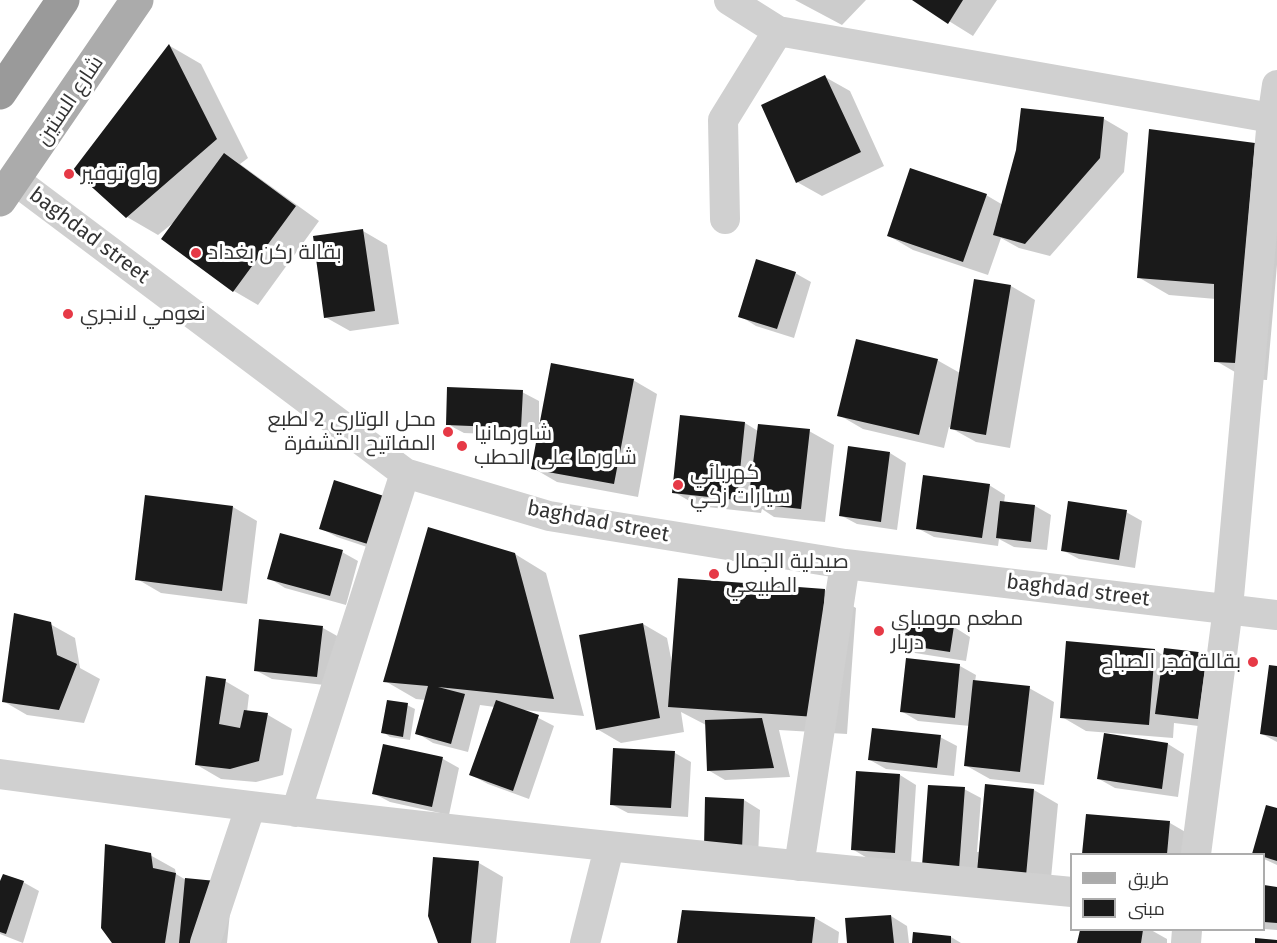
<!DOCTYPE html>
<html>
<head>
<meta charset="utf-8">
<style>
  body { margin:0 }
  #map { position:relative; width:1277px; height:943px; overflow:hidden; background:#fff; font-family:"Fira Sans",Cairo,sans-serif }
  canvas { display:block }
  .legend { position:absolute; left:1070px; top:853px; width:195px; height:78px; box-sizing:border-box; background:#fff; border:2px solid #adadad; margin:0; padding:8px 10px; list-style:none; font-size:18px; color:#333 }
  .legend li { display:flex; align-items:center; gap:12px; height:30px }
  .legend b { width:30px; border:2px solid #adadad }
</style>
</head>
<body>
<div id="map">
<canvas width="1277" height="943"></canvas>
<ul class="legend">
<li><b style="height:8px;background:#ababab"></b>طريق</li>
<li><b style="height:16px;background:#1a1a1a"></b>مبنى</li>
</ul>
</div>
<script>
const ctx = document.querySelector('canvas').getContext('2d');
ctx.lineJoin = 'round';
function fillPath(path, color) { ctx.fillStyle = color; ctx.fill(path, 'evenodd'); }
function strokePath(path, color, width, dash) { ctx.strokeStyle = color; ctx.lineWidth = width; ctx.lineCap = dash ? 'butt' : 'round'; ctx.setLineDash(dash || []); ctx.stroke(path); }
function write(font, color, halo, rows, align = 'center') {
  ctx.font = font + ' "Fira Sans",Cairo,sans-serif'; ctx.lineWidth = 6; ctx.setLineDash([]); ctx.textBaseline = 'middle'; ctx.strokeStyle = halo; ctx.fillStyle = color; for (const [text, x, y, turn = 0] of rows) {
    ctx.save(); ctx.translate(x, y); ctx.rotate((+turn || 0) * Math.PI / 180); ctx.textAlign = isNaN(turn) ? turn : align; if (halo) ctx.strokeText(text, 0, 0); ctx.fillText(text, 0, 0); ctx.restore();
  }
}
fillPath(new Path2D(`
  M795,0H866L842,25Z
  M915,0H997L973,36Z
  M170,46L201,64L248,158L240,164L319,221L258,305L234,291L173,223L158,235L127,217L75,170Z
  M825,77L850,91L884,166L822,196L797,182Z
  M1022,110L1104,119L1128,133L1124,172L1050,256L1019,248L1001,238L988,275L913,250L889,236L986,195L1003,205L1018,150Z
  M1277,158V265L1267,380L1247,379L1216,361V299L1169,295L1138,277Z
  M363,231L387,245L399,324L350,331L325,317Z
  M795,273L811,282L794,338L756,326L740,316Z
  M1011,286L1035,300L1010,448L976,442L949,427L944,448L863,429L839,415L937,360L960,373Z
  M633,380L657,394L638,497L557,482L533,468L539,436L464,433L447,424L522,392L539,401V433Z
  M682,417L745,423L758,431H809L834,445L825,522L774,517L762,509L761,513L698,506L674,492Z
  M890,453L906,463L897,530L857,524L840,515Z
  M989,485L1005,495L1004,503L1035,506L1051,515L1047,550L1014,547L999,539L998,546L934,537L917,528Z
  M386,498L388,554L337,537L320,528Z
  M233,507L257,521L247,604L161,593L137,579Z
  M1126,512L1142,521L1135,568L1079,559L1062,550Z
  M342,552L358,561L346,605L285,588L269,578Z
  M515,554L546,573L584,716L523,710L554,726L529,799L488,784L471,775L495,707L480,705L468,752L433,743L417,733L426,700L416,699L385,681Z
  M825,590L856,608L847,734L779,730L790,777L725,780L708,770L706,725L681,712L684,732L621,743L597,729L643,624L667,638L672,663Z
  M50,624L75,638L80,668L100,679L84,723L27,715L3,701Z
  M954,627L970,637L966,661L915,653L898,643Z
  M323,628L339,637L333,686L272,679L255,670Z
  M1067,643L1155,650L1164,656L1206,655L1223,664L1215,728L1174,723L1173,738L1086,731L1062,717Z
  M960,666L976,675L975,682L1029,688L1054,702L1044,785L990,779L965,765L970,726L918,721L901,711Z
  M1277,667V742L1262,734Z
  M225,681L249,695L247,712L268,715L292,729L283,775L256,782L221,779L197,765Z
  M407,705L415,709L410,740L390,737L383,732Z
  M1105,735L1168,744L1184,754L1178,797L1115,788L1099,779Z
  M940,737L957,746L954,776L886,769L870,760Z
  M384,746L443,759L459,768L449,815L390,802L373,793Z
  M675,753L691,762L688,817L628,813L611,804Z
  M900,775L916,785L911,862L869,859L852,849Z
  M964,789L981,798L977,852H980L1034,790L1058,804L1050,889L940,875Z
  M744,800L760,810L758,857L721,856Z
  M1277,810V865L1264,859V854L1254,853Z
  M1087,816L1170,823L1194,837L1192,854H1084Z
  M150,855L175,869L176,874L186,880L232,892L227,943H113Z
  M434,858L479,863L503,877L496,943H440Z
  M23,882L39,891L23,943L0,934V886Z
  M1264,887L1277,888V930L1264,929Z
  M683,911L815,918L839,932L838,943H679Z
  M891,916L907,926L909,943H849Z
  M1082,930H1151L1167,939V943H1079Z
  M951,937L961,943H913Z`), '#0003');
fillPath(new Path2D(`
  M912,0H963L948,24Z
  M169,44L217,139L126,218L73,170Z
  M825,75L861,152L796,183L761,105Z
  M1021,108L1104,117L1100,158L1025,244L993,235L1016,150Z
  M1149,129L1255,143L1236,363L1214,362V284L1137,278Z
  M224,153L296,206L233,292L161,239Z
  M910,168L987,194L963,262L887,236Z
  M363,229L375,311L324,318L313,236Z
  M756,259L796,272L777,329L738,317Z
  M974,279L1011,285L986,435L950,429Z
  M856,339L938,359L919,435L837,416Z
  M551,363L634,379L614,484L531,469Z
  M447,387L523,390L521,428L446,425Z
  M680,415L745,422L737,500L672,493Z
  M758,424L810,429L801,509L748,503Z
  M848,446L890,452L881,522L839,516Z
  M923,475L990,484L982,538L916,529Z
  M334,480L387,497L371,545L319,529Z
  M145,495L233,506L222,591L135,580Z
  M1000,501L1035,505L1031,542L996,538Z
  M1068,501L1127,510L1119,560L1061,551Z
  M428,527L515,553L554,699L438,687L465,694L451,744L415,734L428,686L383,682Z
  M280,533L343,550L330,596L267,579Z
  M678,578L825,589L816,717L668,707Z
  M14,613L51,622L57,655L77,664L59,710L2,702Z
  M900,618L954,626L950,652L897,644Z
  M259,619L323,626L317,677L254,671Z
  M643,623L660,718L596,730L579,635Z
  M1066,641L1155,649L1149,725L1060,718Z
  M1164,648L1207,653L1198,719L1155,714Z
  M906,658L960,664L955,718L900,712Z
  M1269,665L1277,666V737L1260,734Z
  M206,676L226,679L219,724L240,728L244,710L268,713L259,761L230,769L195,765Z
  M973,680L1030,686L1020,772L964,766Z
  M387,700L408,703L403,737L381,733Z
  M496,700L539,715L513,791L469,775Z
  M762,718L774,768L707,771L705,720Z
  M872,728L941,735L937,768L868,760Z
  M1104,733L1168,743L1162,789L1097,779Z
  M383,744L443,757L432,807L372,794Z
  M613,748L675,751L671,808L610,805Z
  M856,771L900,774L895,853L851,850Z
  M985,784L1034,789L1026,876L977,872Z
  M928,785L965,787L959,869L922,866Z
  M705,797L744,799L742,849L704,848Z
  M1266,805L1277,808V861L1264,857V854H1252Z
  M1086,814L1170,821L1167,854H1082Z
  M105,844L151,853L153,868L176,873L165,943H112L101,928Z
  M433,857L479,861L471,943H438L428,916Z
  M3,874L24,881L6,934L0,932V881Z
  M185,878L216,881L210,943H179Z
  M1264,885L1277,887V923L1264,922Z
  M682,910L815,917L812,943H677Z
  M891,915L894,943H847L845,918Z
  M1080,930H1143L1141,943H1077Z
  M913,932L951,936V943H912Z
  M1255,938L1277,940V943H1255Z`), '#1a1a1a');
strokePath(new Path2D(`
  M729,0L778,31L1277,119
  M16,181L405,473L549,516L845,564L1277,615
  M725,219L723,120L778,31
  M0,774C356,822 714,858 1072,892
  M296,812L405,473
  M1196,854L1228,608L1272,119L1277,85
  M799,866L845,564
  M205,943L250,808
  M585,943L609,848
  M1186,943L1187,930`), '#d0d0d0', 30);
strokePath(new Path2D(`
  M0,200L137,0`), '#ababab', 33);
strokePath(new Path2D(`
  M0,93L63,0`), '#9a9a9a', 33);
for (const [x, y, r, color] of [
  [69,174,6,"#e63946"],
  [196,253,6,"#e63946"],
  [68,314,6,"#e63946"],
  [448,432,6,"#e63946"],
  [462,446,6,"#e63946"],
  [678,485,6,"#e63946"],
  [714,574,6,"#e63946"],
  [879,631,6,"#e63946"],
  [1253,662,6,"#e63946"]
]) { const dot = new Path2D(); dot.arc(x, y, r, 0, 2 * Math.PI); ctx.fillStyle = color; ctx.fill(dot); strokePath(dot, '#fff', 2); }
write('21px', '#333', '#fff', [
  ["شارع الستين",70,101,-56],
  ["baghdad street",89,236,37],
  ["baghdad street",598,522,11],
  ["baghdad street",1078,591,7]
]);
write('21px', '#333', '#fff', [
  ["واو توفير",81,174],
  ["بقالة ركن بغداد",208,253],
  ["نعومي لانجري",80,314],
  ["محل الوتاري 2 لطبع",436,420,"right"],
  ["المفاتيح المشفرة",436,444,"right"],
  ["شاورمانيا",474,434],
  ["شاورما على الحطب",474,458],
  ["كهربائي",690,473],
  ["سيارات زكي",690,497],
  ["صيدلية الجمال",726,562],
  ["الطبيعي",726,586],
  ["مطعم مومباي",891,619],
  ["دربار",891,643],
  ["بقالة فجر الصباح",1241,662,"right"]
], 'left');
</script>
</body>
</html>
